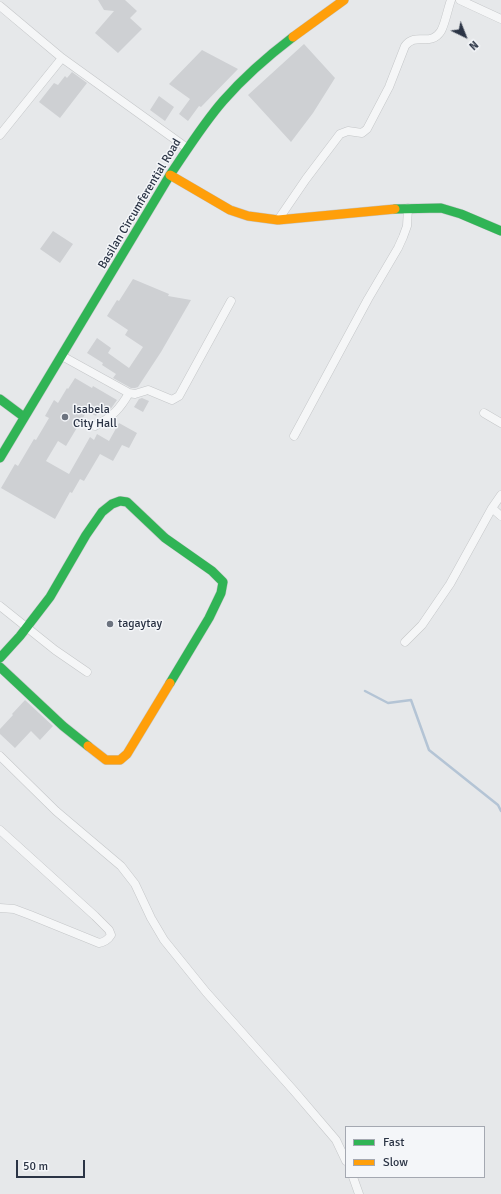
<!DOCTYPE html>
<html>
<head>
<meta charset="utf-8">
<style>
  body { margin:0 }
  #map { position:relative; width:501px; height:1194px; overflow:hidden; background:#e6e8ea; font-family:Signika,sans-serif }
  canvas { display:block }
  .legend { position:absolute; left:345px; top:1126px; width:140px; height:52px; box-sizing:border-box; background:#f4f6f9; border:1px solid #a4a8b1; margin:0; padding:5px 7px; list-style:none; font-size:12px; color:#2b3445 }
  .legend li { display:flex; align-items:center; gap:8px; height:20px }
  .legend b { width:20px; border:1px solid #a4a8b1 }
  .north { position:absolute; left:445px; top:16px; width:40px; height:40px; -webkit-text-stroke:3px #f4f6f9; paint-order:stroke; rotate:137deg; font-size:11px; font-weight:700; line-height:16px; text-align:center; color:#2b3445 }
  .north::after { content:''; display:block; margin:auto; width:14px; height:18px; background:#2b3445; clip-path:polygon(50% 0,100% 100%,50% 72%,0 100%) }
  .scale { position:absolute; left:16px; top:1160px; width:69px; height:18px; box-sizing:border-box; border:2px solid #2b3445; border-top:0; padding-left:5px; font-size:12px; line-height:14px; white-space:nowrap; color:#2b3445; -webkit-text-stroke:3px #f4f6f9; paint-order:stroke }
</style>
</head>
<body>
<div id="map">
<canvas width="501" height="1194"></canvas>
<ul class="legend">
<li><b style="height:5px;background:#30b455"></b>Fast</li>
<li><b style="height:5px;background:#ff9f0a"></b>Slow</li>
</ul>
<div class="north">N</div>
<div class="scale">50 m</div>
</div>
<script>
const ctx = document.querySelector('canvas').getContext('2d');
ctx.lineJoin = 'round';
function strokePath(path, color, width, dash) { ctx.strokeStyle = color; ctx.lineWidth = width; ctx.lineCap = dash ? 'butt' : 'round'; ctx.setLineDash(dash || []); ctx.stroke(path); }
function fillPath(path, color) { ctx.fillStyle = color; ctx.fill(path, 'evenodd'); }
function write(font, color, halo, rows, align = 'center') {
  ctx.font = font + ' Signika,sans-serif'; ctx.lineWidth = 3; ctx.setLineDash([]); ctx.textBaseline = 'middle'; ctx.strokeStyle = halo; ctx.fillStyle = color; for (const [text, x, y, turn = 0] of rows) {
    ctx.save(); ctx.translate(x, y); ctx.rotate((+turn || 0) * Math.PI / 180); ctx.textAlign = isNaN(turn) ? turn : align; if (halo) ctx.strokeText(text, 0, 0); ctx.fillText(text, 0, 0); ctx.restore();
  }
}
strokePath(new Path2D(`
  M365,691L388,703L411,700L429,750L498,805L501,811`), '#b4c4d5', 2.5);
fillPath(new Path2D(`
  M98,0H125L137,11L130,18L142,29L118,53L95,33L114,11L104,10Z
  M304,44L335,78L313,113L291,142L248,95Z
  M202,50L238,69L201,107L199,106L188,121L179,114L190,99L169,84Z
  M72,72L87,83L60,118L39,102L54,83L58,85L65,76L67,78Z
  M159,96L174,107L165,121L150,110Z
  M53,231L73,244L60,263L40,249Z
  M133,279L169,294L168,296L191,300L161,352L138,387L135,388H131L113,378L116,374L102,365L103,363L87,353L97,338L111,348L108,353L129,368L143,347L125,335L128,330L107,316L117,300L119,301Z
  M75,378L92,388L93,386L117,400L110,410L102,405L96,416L87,411L66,446L58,441L46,461L69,474L90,437L94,440L97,434L109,441L119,423L137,433L129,448L122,445L113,461L100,454L84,481L80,479L72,493L70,492L55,519L1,488L15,464L18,466L34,439L36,440L49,418L45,416L54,400L58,403L67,388L68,389Z
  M142,398L149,401L143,412L134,407L139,399Z
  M25,700L53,726L40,740L31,731L15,748L0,734V729L13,715L12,714Z`), '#ced0d3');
const street = new Path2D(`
  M460,0L501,19
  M0,6L62,58L187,148
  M0,135L62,58
  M278,220L306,179L340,134L348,131L362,133L367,129L389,87L405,46C416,31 430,48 441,31C445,24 448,8 451,0
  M62,356L129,393L135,394L148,390L172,400L179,396L231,301
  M484,413L501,423
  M95,426C112,417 120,409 129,393
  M294,436L368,299L398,248L403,237L407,226L408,208
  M492,508L501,516
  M0,606L55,650L87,672
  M405,642L422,625L450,584L492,508L501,495
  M0,756L56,811L121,866L135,884L151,918L164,940L206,992L295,1092L336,1140L346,1161
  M0,830L95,916L109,930L111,935C108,940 105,942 99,943L30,915L14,909L0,908
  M353,1177L359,1194`);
const fast = new Path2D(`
  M395,209L441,208L461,214L501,231
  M0,399L24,417
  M0,458L170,175C187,150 203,124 223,101C244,77 268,56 293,37
  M0,658L20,636L50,597L86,535L102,512L112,504L120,501L127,502L165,538L212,571L223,582L221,593L209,618L170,683
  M0,667L63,726L88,746`);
const slow = new Path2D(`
  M293,37L344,0
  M170,175L230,210L248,216L278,220L395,209
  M88,746L106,760H120L127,754L170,683`);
strokePath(street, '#c4c6c8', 9);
strokePath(fast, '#c4c6c8', 10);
strokePath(slow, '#c4c6c8', 10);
strokePath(street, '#f5f6f7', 8);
strokePath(fast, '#30b455', 9);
strokePath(slow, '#ff9f0a', 9);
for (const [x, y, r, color] of [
  [65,417,4,"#6c737f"],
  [110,624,4,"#6c737f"]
]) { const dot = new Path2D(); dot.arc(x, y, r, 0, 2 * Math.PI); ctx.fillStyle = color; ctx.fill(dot); strokePath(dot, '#f4f6f9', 1.5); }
write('12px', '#2b3445', '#f4f6f9', [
  ["Basilan Circumferential Road",140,204,-59]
]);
write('12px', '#2b3445', '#f4f6f9', [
  ["Isabela",73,410],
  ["City Hall",73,424],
  ["tagaytay",118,624]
], 'left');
</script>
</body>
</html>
